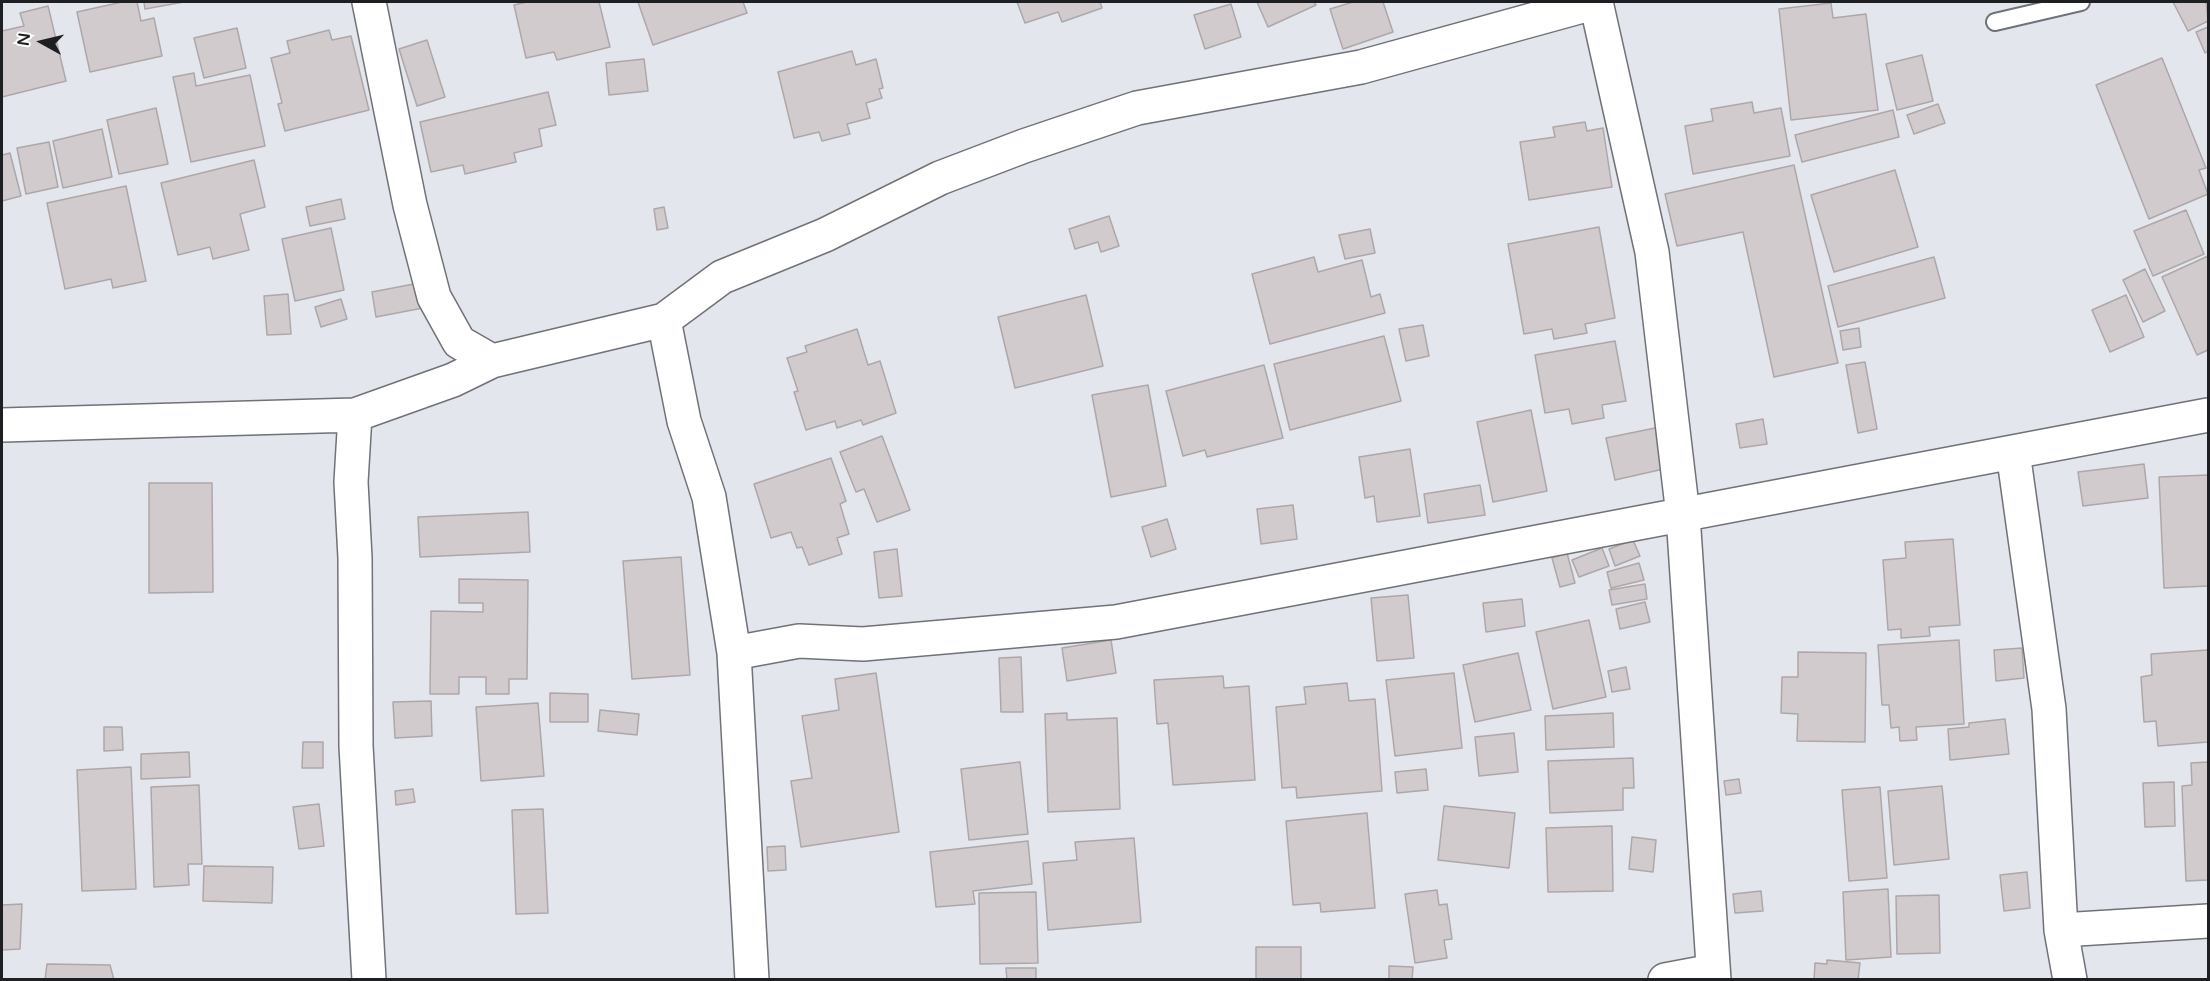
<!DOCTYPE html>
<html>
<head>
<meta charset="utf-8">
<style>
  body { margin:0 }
  #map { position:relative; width:2210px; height:981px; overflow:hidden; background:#e3e6ec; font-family:"Varela Round",sans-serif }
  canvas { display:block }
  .frame { position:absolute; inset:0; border:3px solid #1e1f22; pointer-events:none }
  .north { position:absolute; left:12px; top:12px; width:60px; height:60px; -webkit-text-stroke:4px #fff; paint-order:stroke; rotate:278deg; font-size:16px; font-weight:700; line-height:24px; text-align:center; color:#1e1f22 }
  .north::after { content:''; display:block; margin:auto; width:21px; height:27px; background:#1e1f22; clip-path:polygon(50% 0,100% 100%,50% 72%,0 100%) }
</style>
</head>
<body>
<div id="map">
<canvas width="2210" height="981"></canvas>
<div class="frame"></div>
<div class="north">N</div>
</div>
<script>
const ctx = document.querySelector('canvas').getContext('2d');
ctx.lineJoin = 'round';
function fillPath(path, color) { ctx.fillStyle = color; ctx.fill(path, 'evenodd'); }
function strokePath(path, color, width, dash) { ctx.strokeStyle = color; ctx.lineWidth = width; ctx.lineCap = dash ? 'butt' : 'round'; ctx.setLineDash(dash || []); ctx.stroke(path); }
const building = new Path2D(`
  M122,2H137L141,21L154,18L162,56L90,72L77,12Z
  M144,2H184L145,9Z
  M527,2H599L610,47L557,60L554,52L526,58L514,5Z
  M638,2H743L747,13L653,45Z
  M1017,2H1100L1102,8L1062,22L1058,12L1025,23Z
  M1257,2H1314L1316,5L1268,27Z
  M1353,2H1383L1393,32L1343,49L1330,9Z
  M2173,2H2206L2208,21L2188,31Z
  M1831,3L1833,18L1866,14L1878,110L1791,120L1779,9Z
  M1231,4L1241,37L1205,49L1194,15Z
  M48,6L66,81L2,97V31L24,26L20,13Z
  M2208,27V51L2205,53L2196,32Z
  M237,28L246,68L204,78L194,38Z
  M329,30L332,40L351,36L369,110L285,131L278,104L282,103L271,58L290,53L287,41Z
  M427,40L445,97L417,106L399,49Z
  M852,51L856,65L876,59L883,88L879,89L882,98L866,103L870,118L847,124L850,134L822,141L819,132L794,138L778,72Z
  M1922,55L1933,101L1897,110L1886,64Z
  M2162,58L2206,168L2199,170L2208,194L2149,219L2096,85Z
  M644,59L648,91L609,95L606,63Z
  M194,73L196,86L250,75L265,146L191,162L173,77Z
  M548,92L556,125L539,129L542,146L514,153L516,162L465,174L463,165L431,172L420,122Z
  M1752,102L1754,113L1781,108L1790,156L1693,174L1685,126L1713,121L1711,109Z
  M1938,104L1945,123L1914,134L1907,115Z
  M156,108L168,164L119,174L107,120Z
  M1893,110L1899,137L1802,162L1795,135Z
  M1585,122L1587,131L1603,128L1612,187L1529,200L1520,142L1555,137L1553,127Z
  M102,129L112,177L63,188L53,141Z
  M49,142L58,187L26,194L17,148Z
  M10,153L21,196L2,201V155Z
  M254,160L265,207L240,214L249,250L213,259L210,247L178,255L161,183Z
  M1794,165L1838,363L1774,377L1743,232L1677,246L1665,194Z
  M1895,170L1918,247L1834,272L1811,195Z
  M126,186L146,281L113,288L111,279L65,289L47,203Z
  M341,199L345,219L310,226L306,207Z
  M664,207L668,228L657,230L654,209Z
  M2186,210L2204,254L2153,276L2134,231Z
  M1109,216L1119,246L1101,252L1098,242L1075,249L1069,229Z
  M1599,227L1615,318L1585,324L1587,333L1554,339L1552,329L1524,334L1508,244Z
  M331,228L344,290L295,301L282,239Z
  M1370,229L1375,253L1345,259L1339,235Z
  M2208,256V350L2197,355L2162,277Z
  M1314,257L1318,272L1362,260L1371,297L1380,294L1385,313L1270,344L1252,274Z
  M1934,257L1945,298L1838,327L1828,286Z
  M2145,269L2165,311L2143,322L2123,280Z
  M419,283L423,308L376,317L372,292Z
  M288,294L291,334L267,335L264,296Z
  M1086,295L1103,366L1015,388L998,317Z
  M2126,295L2144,337L2110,352L2092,310Z
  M341,299L347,319L321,327L315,307Z
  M1423,325L1429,356L1406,361L1399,329Z
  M1859,328L1861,347L1843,350L1840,331Z
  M857,329L868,365L880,361L896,413L863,425L861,420L837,428L835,421L806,430L794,392L798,391L787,358L807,352L805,346Z
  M1384,336L1401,401L1290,430L1274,364Z
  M1615,341L1626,401L1602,405L1604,418L1572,424L1569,409L1545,413L1535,355Z
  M1865,362L1877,429L1858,433L1846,365Z
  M1264,365L1283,438L1207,457L1205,450L1183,456L1166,391Z
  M1148,385L1166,486L1111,497L1092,395Z
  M1531,410L1547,491L1493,502L1477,422Z
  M1763,419L1767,444L1740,448L1736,424Z
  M1660,427L1668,468L1615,480L1606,438Z
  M882,436L910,510L877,522L864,489L856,492L840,452Z
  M1410,449L1420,516L1377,522L1374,496L1365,498L1359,457Z
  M831,458L846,501L840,504L849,534L837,538L842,554L809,565L802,547L797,548L791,532L771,538L754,484Z
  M2144,464L2148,498L2083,506L2078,472Z
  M2208,475V586L2164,588L2159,477Z
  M149,483H212L213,592L149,593Z
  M1480,485L1485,515L1428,523L1424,494Z
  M1293,505L1297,539L1261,544L1257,509Z
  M528,512L530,552L420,557L418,517Z
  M1167,519L1176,549L1151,557L1142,527Z
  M1953,539L1960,625L1929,627L1930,636L1901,638V629L1888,630L1883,560L1906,558L1905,542Z
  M1633,540L1640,556L1615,566L1609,549Z
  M1602,548L1609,566L1579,577L1572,560Z
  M897,549L902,596L879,598L874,552Z
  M1567,553L1575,583L1560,587L1552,558Z
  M681,557L690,675L632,679L623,561Z
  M1639,563L1644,580L1611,588L1607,572Z
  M459,579L528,580L527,679H509V694H486V677H459V694H430L431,611L483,612V603H459Z
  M1645,584L1647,599L1612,605L1609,590Z
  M1408,595L1414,658L1377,661L1371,598Z
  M1522,599L1525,626L1486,632L1483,603Z
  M1645,602L1650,622L1620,629L1616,609Z
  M1589,620L1606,697L1553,709L1536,632Z
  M1111,640L1116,673L1067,681L1062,648Z
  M1959,640L1964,724L1916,727L1917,740L1900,741L1899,727L1891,728L1889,705H1882L1878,645Z
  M2022,648L2024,678L1996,681L1994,650Z
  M2208,650V742L2158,746L2156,721L2144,722L2141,677L2152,675L2151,654Z
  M1798,652L1866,653L1865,742L1797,741L1798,714L1781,713L1782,677H1798Z
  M1518,653L1531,710L1475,722L1463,665Z
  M1021,657L1023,712H1001L999,658Z
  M1626,667L1630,689L1612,692L1608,671Z
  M876,673L899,832L801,847L791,781L812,778L802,716L839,710L835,679Z
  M1454,673L1462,748L1395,756L1386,680Z
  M1223,676L1224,688L1249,686L1255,780L1173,785L1168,723L1157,724L1154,680Z
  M1347,683L1349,701L1375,699L1382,791L1297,798L1296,787L1282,788L1276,707L1306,704L1304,687Z
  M550,693L588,694V722H550Z
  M431,701L432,736L395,738L393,702Z
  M538,703L544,776L481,781L476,707Z
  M600,710L639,714L637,735L598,731Z
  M1067,713V720L1117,718L1120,809L1048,812L1045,714Z
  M1613,713L1614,747L1546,750L1545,716Z
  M2005,719L2009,754L1950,760L1948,729L1969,727V723Z
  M104,727H122L123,750L104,751Z
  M1514,733L1518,772L1479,776L1475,737Z
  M303,742H323V768H302Z
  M189,752L190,777L141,779V754Z
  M1633,758L1634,788H1623V810L1550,813L1548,761Z
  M1020,762L1028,834L969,840L961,769Z
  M2208,762V880L2186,881L2182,786L2192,785L2191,763Z
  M131,767L136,889L82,891L77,770Z
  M1426,769L1428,790L1397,793L1395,772Z
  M1739,779L1741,793L1726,795L1724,781Z
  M2174,782L2175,826L2145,827L2143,783Z
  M199,785L202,864H188L189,885L154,887L151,787Z
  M1942,786L1949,859L1894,865L1888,791Z
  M1880,787L1887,878L1849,881L1842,790Z
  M413,789L415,802L396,805L395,791Z
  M319,804L324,846L299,849L293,807Z
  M1444,806L1515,813L1509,868L1438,860Z
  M543,809L548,913L516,914L512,810Z
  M1367,813L1375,908L1321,912L1320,903L1293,905L1286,821Z
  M1612,826L1613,891L1548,892L1546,828Z
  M1632,837L1656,840L1653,872L1629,869Z
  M1134,838L1141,922L1048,930L1043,863L1077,860L1075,842Z
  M1028,841L1032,884L973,891L975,904L936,907L930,852Z
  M785,846L786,870L768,871L767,847Z
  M204,866L273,867L272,903L203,901Z
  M2027,872L2030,908L2004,911L2000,875Z
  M1888,889L1891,957L1846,960L1843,892Z
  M1437,890L1439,905L1447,904L1452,939L1444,940L1447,958L1415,963L1405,894Z
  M1761,891L1763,911L1735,913L1733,894Z
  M1036,892L1038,963L980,964L979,893Z
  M1939,895L1940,953L1897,954L1896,896Z
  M22,904L20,949L2,950V905Z
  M1256,947H1301V980H1256Z
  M1827,960L1860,963L1858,980H1814L1815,963L1827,964Z
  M47,964L110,965L114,980H45Z
  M1389,966L1413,967L1412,980H1389Z
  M1006,968H1036V980H1007Z`);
fillPath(building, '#d2cbcd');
strokePath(building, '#aea7a9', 1.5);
const service = new Path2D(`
  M1995,22L2081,2`);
const minor = new Path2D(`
  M369,2L410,205L434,297L459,342L492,361
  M1596,2L1652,252L1683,515L1714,980
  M664,320L722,277L825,235L940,178L1024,146L1137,108L1361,67L1597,2
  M2,425L355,415
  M2013,452L2049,709L2061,930L2070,980
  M734,653L799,641L863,644L1116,622L2208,415
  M2061,930L2208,921
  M369,980L356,746L355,558L351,482L355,415L453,380L492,361L664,320L684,421L709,497L734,653L752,980
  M1665,980L1713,971`);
strokePath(service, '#6f7277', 20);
strokePath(minor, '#6f7277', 36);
strokePath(service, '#fff', 16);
strokePath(minor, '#fff', 33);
</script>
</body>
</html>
